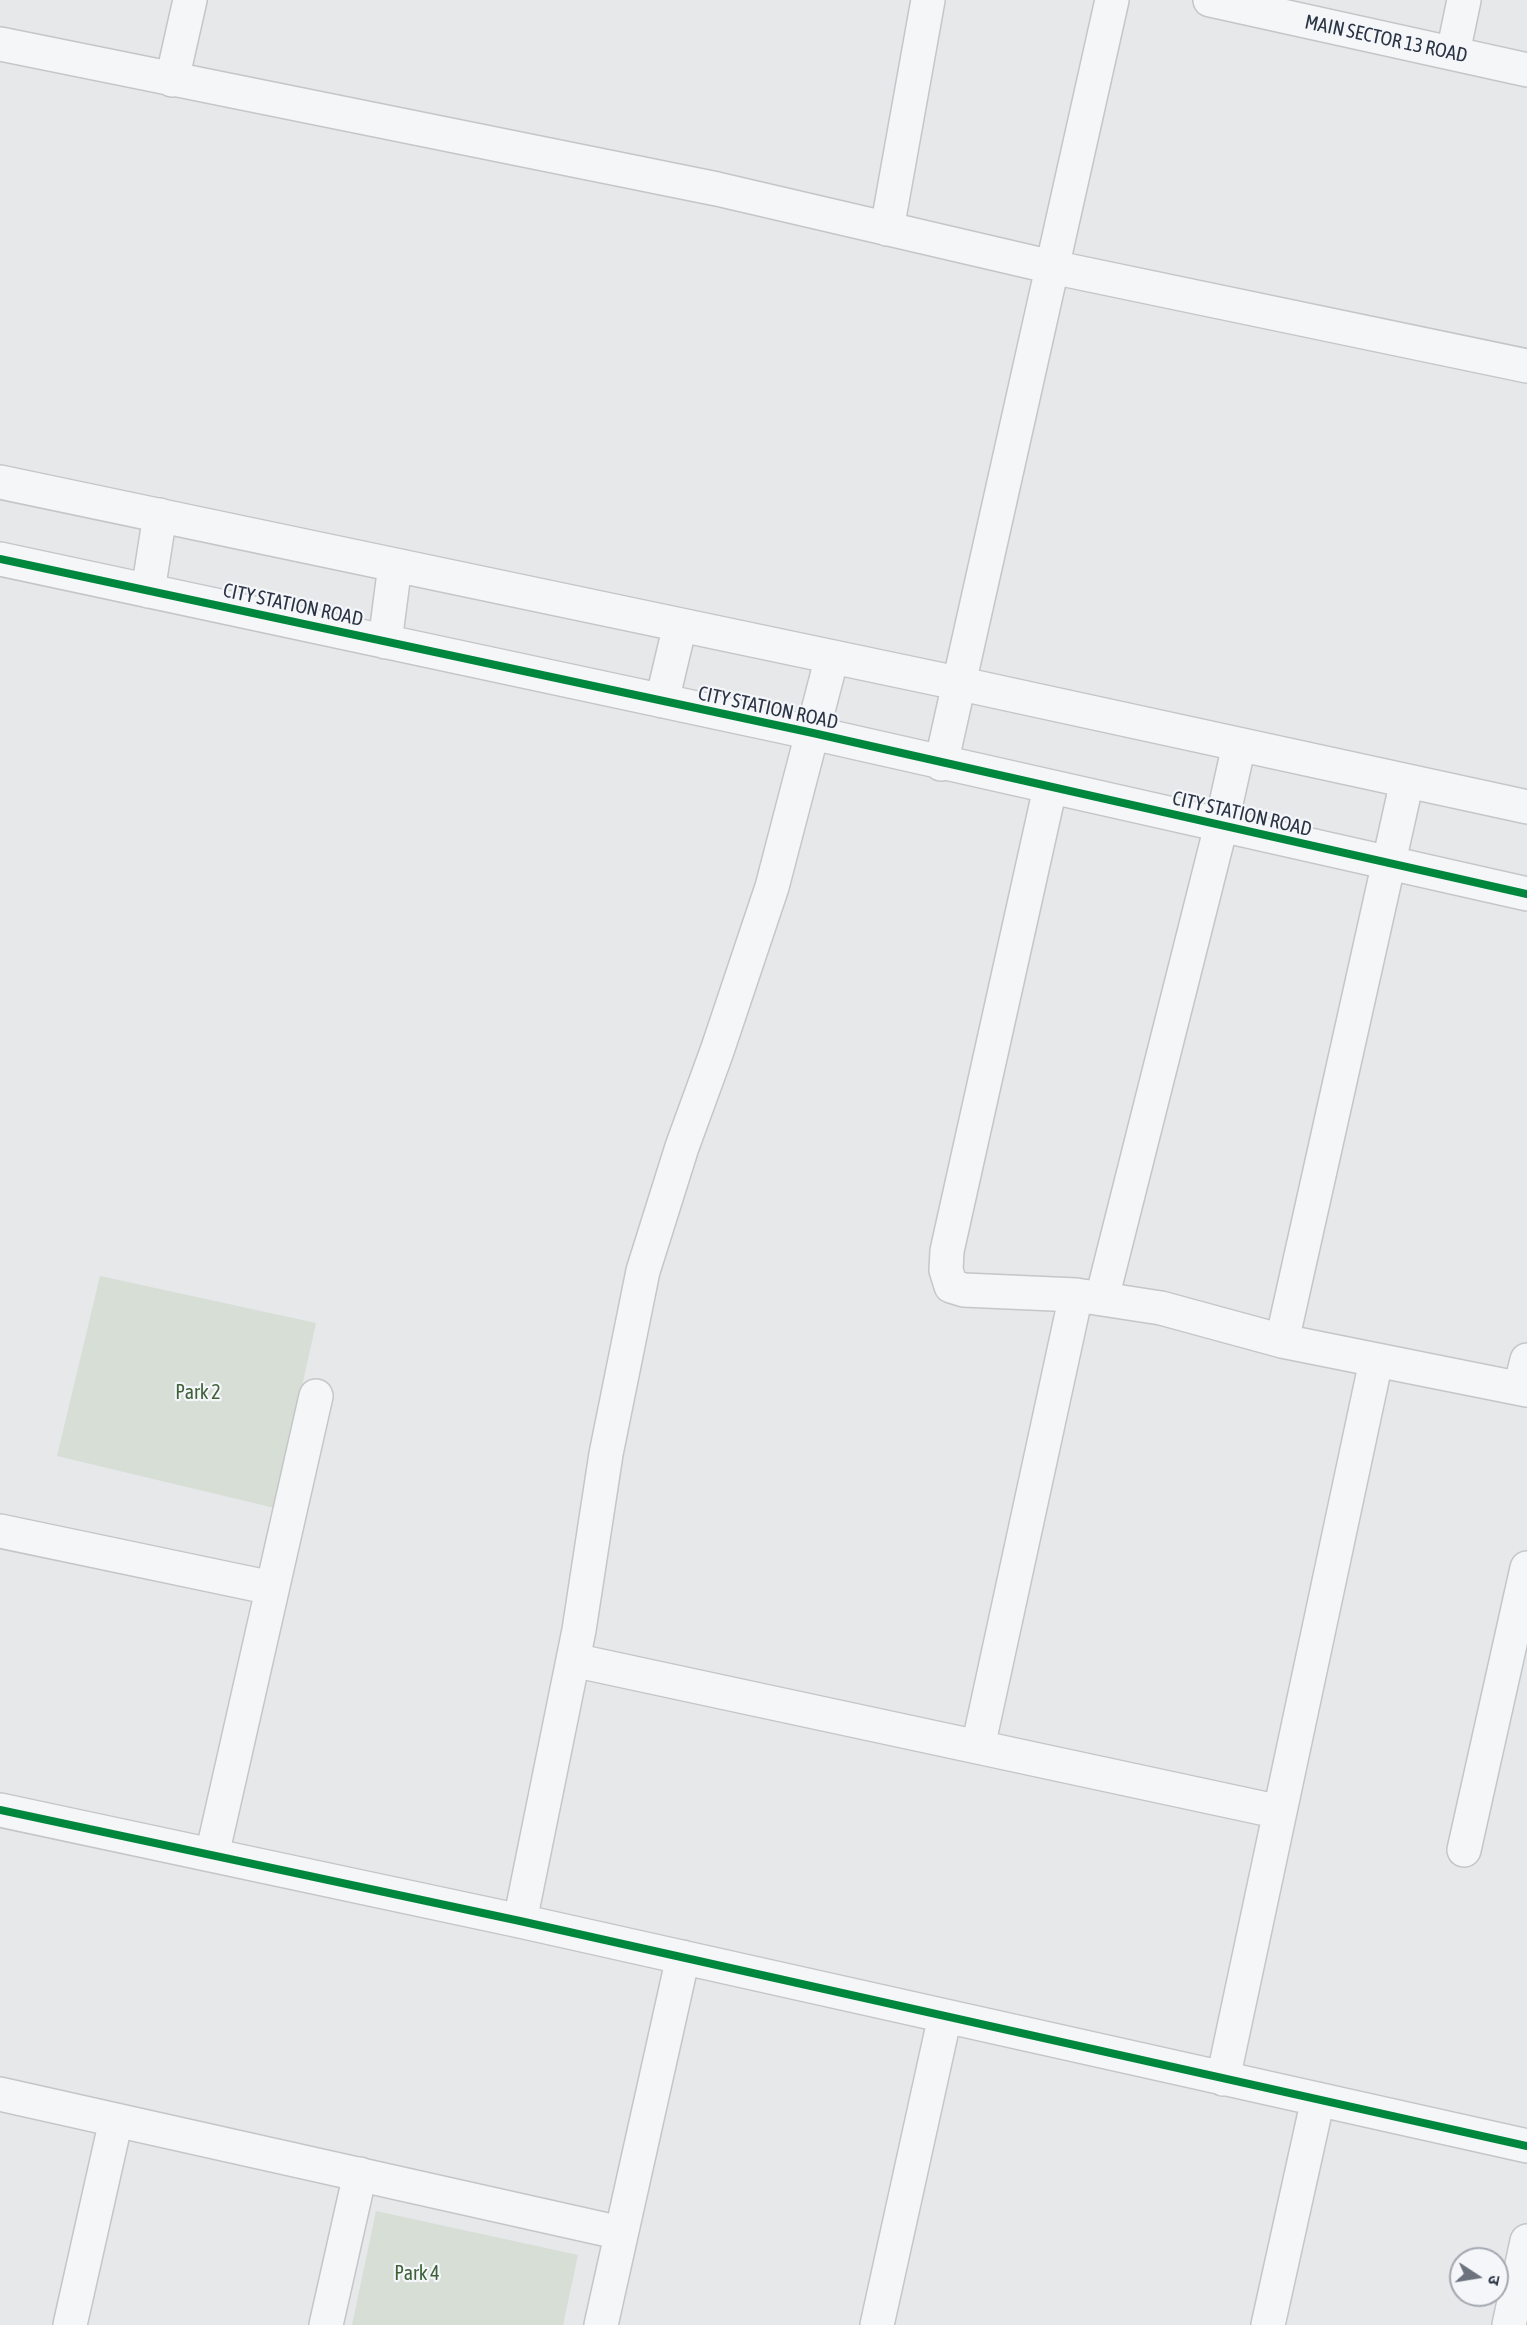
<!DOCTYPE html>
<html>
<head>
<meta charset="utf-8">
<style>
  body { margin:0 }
  #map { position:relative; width:1527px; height:2325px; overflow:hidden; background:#e6e8ea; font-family:"Asap Condensed","Noto Sans Devanagari",sans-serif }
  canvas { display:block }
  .north { position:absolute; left:1449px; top:2247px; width:60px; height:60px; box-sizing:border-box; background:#f4f6f9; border:2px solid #a4a8b1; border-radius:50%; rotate:102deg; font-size:16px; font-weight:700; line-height:24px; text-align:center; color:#2b3445 }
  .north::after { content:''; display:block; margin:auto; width:21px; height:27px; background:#6c737f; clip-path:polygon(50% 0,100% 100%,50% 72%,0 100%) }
</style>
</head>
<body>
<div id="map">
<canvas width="1527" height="2325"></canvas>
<div class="north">उ</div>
</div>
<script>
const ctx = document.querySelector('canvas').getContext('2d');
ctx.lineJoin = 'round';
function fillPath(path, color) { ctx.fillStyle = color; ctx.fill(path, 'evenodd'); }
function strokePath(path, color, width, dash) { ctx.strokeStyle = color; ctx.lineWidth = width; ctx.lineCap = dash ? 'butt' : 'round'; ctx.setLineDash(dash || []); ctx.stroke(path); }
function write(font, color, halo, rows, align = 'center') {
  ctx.font = font + ' "Asap Condensed",sans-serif'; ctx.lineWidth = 4.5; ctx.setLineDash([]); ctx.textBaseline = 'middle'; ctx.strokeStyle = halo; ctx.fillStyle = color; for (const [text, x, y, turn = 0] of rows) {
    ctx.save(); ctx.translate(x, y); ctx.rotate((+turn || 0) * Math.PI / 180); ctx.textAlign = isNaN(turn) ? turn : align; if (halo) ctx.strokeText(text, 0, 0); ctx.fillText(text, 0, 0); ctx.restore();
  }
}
fillPath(new Path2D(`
  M100,1276L316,1323L275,1508L57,1456Z
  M376,2211L578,2255L563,2325H352Z`), '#d6ded6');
const street = new Path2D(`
  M1210,0L1527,70
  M0,44L717,189L1052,267L1527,366
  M1453,53L1464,0
  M172,80L190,0
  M887,229L928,0
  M0,482L957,683L1527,807
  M0,559L813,733L1527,894
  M148,591L160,515
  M385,642L395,565
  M662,701L680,625
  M941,764L1112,0
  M1050,788L947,1251L946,1270L951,1286L964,1290L1076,1295L1161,1308L1282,1341L1527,1390
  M1102,1298L1221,826L1239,745
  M1282,1341L1407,781
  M1520,1388L1527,1360
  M0,1531L272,1588
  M573,1660L1280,1812
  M978,1747L1076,1295
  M0,1810L520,1921L1527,2146
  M1464,1850L1527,1568
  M212,1855L316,1396
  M520,1921L579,1630L606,1454L643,1271L682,1147L717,1051L772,887L832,657
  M1223,2079L1376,1361
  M0,2094L621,2233
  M70,2325L116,2120
  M326,2325L360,2174
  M601,2325L683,1957
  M877,2325L945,2016
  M1268,2325L1318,2099
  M1509,2325L1527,2241`);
strokePath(street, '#c4c6c8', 36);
strokePath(street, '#f5f6f7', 33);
strokePath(new Path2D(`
  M0,559L813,733L1527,894
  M0,1810L520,1921L1527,2146`), '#00873e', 8);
write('20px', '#2b3445', '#f4f6f9', [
  ["MAIN SECTOR 13 ROAD",1386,39,12],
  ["CITY STATION ROAD",293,605,12],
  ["CITY STATION ROAD",768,708,12],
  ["CITY STATION ROAD",1242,814,13]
]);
write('20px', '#3f6138', '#f4f6f9', [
  ["Park 2",198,1393],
  ["Park 4",417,2274]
]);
</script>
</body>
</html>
